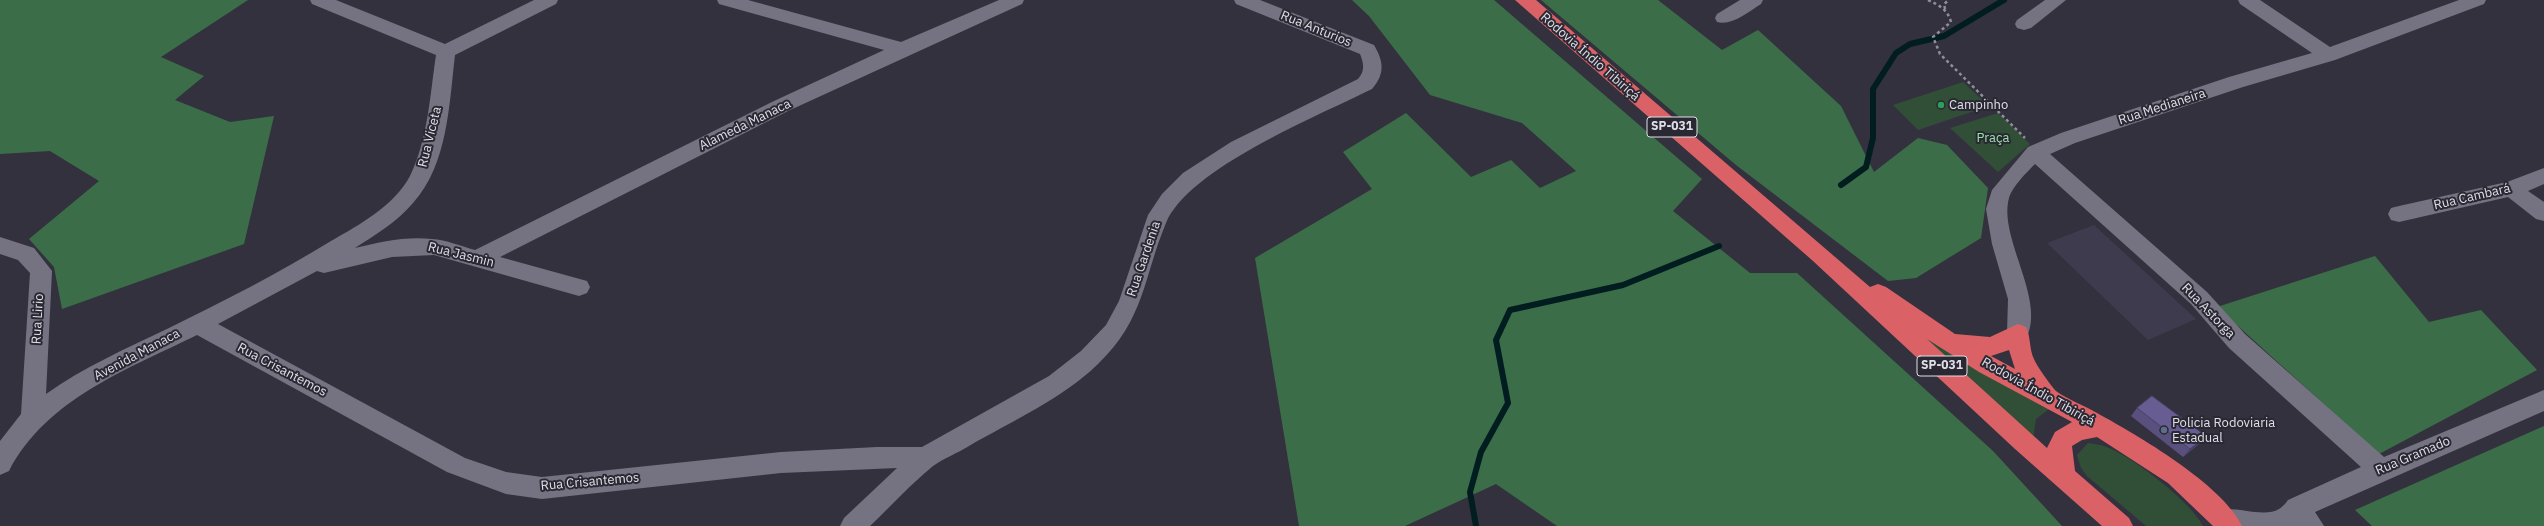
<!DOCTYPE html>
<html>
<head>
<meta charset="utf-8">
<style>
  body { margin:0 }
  canvas { display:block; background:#33313e }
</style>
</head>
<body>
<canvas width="2544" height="526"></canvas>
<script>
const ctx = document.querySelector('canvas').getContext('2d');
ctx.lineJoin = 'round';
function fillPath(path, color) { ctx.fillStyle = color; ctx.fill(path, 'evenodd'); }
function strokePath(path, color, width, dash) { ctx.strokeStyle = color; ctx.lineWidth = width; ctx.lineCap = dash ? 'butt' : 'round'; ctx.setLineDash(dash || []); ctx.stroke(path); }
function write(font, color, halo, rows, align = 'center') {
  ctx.font = font + ' "IBM Plex Sans",sans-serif'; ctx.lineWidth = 4; ctx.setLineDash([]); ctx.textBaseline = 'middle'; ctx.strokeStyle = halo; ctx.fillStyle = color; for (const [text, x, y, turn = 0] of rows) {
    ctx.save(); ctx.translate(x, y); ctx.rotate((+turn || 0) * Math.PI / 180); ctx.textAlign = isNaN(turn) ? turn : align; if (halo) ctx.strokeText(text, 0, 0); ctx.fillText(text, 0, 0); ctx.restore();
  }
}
fillPath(new Path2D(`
  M2094,225L2196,319L2148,340L2047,243Z`), '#3d3b4d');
fillPath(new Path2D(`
  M1963,82L1989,106L1918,130L1893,105Z
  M1998,113L2030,144L1998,172L1950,128Z
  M1882,302L2049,409L2036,419L2033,440Z
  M2088,443C2095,444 2103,445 2109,448C2134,458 2191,502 2203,526H2146L2087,476L2081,468L2077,455Z`), '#314e37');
fillPath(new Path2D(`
  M0,0H248L161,57L204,76L175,100L230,122L274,116L244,244L62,309L54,267L29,239L99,181L50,151L0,154Z
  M1352,0H1494L1702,179L1673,211L1750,273H1797L1993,451L2062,526H1557L1496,484L1405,526H1299L1255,258L1372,189L1343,152L1406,113L1471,177L1511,160L1540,188L1576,171L1522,123L1430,95L1369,16Z
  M1541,0H1658L1722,50L1758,30L1841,106L1874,172L1918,138L1947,145L1988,188L1981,238L1916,278L1888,281L1736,165Z
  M2375,256L2429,322L2481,310L2537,370L2379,454L2217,307Z
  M2544,426V526H2372L2355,510Z`), '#3b6e48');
strokePath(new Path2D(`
  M1841,185L1866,167L1873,138V89L1896,53L1910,44L1944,36L2004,0
  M1476,526L1470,492L1481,452L1508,403L1496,340L1510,310L1623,285L1719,246`), '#021d1f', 6);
strokePath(new Path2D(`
  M1928,0C1939,5 1948,10 1951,22L1933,37L1940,54L2025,138
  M1945,9L1944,4L1949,0`), '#908e98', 2.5, [3, 3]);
fillPath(new Path2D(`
  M310,0H336L445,44L534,0H558L556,4L455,55C449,105 448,164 413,203C397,222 375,235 355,248C380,242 406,236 432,239C446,240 461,246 475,250L774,101L884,50L719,4L717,0H748L901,42L999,0H1024L1022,4L788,111L500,257L587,281L590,287L587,293L579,296L434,255L392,257L324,273L317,271L218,324L465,458L506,472L542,477L781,452L877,447H922L1049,376L1081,351L1106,325L1119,301L1148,215L1162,194L1183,173L1231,142L1358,79C1365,71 1364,64 1360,54L1236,4L1234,0H1260L1374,45C1384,62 1385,74 1372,89C1318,116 1189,168 1166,223C1143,278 1145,319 1098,364C1062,399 1012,421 969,446C958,453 944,458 933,466C911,484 891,506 870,526H840L844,518L897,468L781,473L542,499L506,494L447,472L197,335C128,369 46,399 9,471L0,475V441L21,414L30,273L18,260L0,254V237L34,248L52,271L46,394C84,367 127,348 169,328C224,301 279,273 331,241C359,225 394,206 410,176C428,139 430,95 436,55L312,4Z
  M1740,0H1763L1761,4C1748,12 1732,26 1717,22L1715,18L1717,14Z
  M2045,0H2066L2031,28L2024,30L2017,28L2015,24L2017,20Z
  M2238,0H2260L2330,47L2459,0H2486L2484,4L2335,60L2243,87L2075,143L2050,154L2207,292L2245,334L2384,457L2544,390V411L2315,512L2324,526H2214L2210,519L2214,511C2233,504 2263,519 2279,509C2282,507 2286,503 2288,500L2361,467L2229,348L2191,304L2035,164C2027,172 2012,187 2009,198C1998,238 2047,300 2026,339L2018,342L2010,339L2007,333L2008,299L1992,244L1986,209L1992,190L2028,147L2061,133L2229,77L2312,53L2240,4Z
  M2544,168V184L2528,191L2544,202V221L2536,219L2508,197L2399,222L2391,220L2388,214L2391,208L2399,206L2507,182Z`), '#757381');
fillPath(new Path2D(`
  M1515,0H1536L1870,287L1878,284L1886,287L1955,334L1990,337L2018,324L2026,327C2031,337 2029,349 2034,359C2036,365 2052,387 2056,391C2068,400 2084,405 2097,413C2137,435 2222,484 2242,526H2213L2168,483L2097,437L2082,440L2072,446L2075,471L2129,518L2133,526H2102L2015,449L1813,261ZM1927,339L1979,372L2072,422L2055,432L2047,448ZM2009,350L2015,369L1991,356Z`), '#da6267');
fillPath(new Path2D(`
  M2137,408L2199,444L2183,457L2131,416Z`), '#59507e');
fillPath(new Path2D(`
  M2206,436L2199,444L2183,457L2190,449Z`), '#484166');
const building = new Path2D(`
  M2152,396L2206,436L2190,449L2137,408Z`);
fillPath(building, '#675d92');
strokePath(building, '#484166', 1);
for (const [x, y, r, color] of [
  [1941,105,4,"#2e9e5b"],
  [2164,430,4,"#5c6f8a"]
]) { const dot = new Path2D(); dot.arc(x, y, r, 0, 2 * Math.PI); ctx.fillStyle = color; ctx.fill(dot); strokePath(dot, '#292833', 1.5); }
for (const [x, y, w] of [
  [1672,127,50],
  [1942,366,50]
]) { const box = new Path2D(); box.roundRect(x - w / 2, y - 10, w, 20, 3); ctx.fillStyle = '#292833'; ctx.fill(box); strokePath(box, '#e0dfe7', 1); }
write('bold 12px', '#e0dfe7', null, [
  ["SP-031",1672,127],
  ["SP-031",1942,366]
]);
write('13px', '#e0dfe7', '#292833', [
  ["Rua Anturios",1316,29,22],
  ["Rodovia Índio Tibiriçá",1590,57,41],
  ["Rua Medianeira",2162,107,-18],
  ["Alameda Manaca",745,125,-26],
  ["Rua Viceta",430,137,-76],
  ["Rua Cambará",2472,197,-13],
  ["Rua Jasmin",461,255,14],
  ["Rua Gardenia",1144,259,-71],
  ["Rua Astorga",2208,311,46],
  ["Rua Lirio",38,319,-87],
  ["Avenida Manaca",137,355,-28],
  ["Rua Crisantemos",282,370,28],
  ["Rodovia Índio Tibiriçá",2038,392,29],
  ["Rua Gramado",2413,456,-23],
  ["Rua Crisantemos",590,482,-5]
]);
write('13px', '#e0dfe7', '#292833', [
  ["Campinho",1949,105],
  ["Policia Rodoviaria",2172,423],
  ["Estadual",2172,438]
], 'left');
write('13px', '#96e2a6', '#292833', [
  ["Praça",1993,138]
]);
</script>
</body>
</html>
